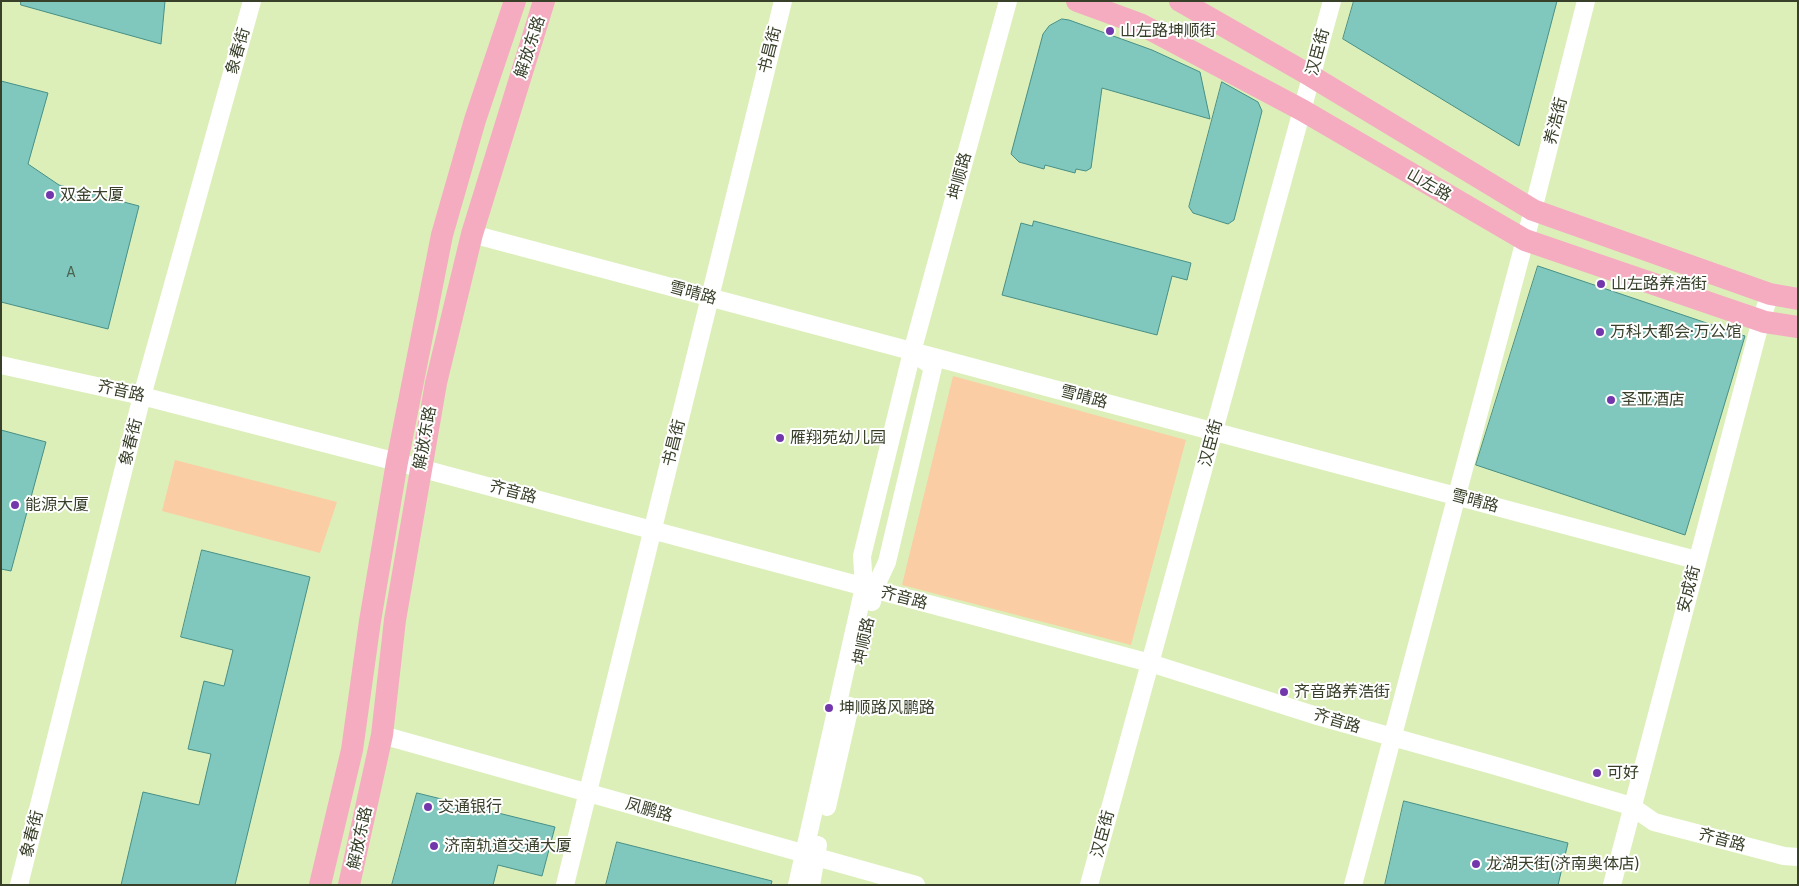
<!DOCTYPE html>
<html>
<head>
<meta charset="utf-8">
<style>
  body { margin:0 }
  #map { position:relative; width:1799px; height:886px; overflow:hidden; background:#dcefb9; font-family:"Public Sans",sans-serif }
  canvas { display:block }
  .frame { position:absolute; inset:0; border:2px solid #38402a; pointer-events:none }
</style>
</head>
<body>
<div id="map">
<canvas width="1799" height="886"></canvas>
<div class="frame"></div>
</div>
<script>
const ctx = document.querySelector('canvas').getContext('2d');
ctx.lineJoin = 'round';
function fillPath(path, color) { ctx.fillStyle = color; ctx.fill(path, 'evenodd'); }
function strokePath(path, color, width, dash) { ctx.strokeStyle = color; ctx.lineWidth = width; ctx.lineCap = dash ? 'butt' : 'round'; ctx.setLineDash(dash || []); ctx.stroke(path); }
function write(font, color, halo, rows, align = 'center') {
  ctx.font = font + ' "Public Sans","Noto Sans SC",sans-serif'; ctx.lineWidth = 4; ctx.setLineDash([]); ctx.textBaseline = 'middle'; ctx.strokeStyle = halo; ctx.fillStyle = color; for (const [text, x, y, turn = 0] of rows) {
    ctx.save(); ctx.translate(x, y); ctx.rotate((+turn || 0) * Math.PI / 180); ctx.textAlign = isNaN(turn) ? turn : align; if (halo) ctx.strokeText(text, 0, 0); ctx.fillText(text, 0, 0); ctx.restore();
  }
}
fillPath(new Path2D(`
  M953,376L1186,440L1131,645L902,585Z
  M175,460L337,502L320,553L162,511Z`), '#fbcda4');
const building = new Path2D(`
  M21,1H165L161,44L21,5Z
  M1354,1H1557L1519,146L1343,39Z
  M1062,19L1069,20L1152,50L1200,72L1210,119L1102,88L1091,168L1086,171L1076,169L1075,173L1045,165L1044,169L1019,162L1011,154L1043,34L1049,26Z
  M1,81L48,93L28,164L59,185L139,206L108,329L1,302Z
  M1222,82L1258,102L1262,111L1234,220L1228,224L1193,213L1189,207Z
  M1034,221L1191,263L1187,280L1172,276L1157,335L1002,295L1021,223L1032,226Z
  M1538,266L1745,336L1685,535L1476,465Z
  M1,430L46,442L11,571L1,569Z
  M202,550L310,577L235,885H121L143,792L199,805L211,754L188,749L204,681L224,686L233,650L181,637Z
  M417,793L555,827L542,876L498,865L493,885H392Z
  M1404,801L1568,843L1558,885H1385Z
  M617,842L772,881L771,885H606Z`);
fillPath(building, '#80c8bd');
strokePath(building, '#478f86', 1);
strokePath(new Path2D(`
  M472,234L1696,560
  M1,365L142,396L397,462L1150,663L1314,715L1496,766L1631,806L1654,822L1784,856L1798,857
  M872,602L874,590L887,562L933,367L916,355
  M382,735L916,885
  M827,807L850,706
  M19,885L142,396L252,1
  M565,885L783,1
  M797,885L864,587L862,556L912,352L1008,1
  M811,885L818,845
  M1089,885L1332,1
  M1353,885L1533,210L1586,1
  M1612,885L1761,320L1770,294`), '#fff', 18);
strokePath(new Path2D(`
  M1077,1L1140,24L1302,110L1525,240L1765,322L1798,327
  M1180,1L1311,76L1533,210L1770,294L1798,299
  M320,885L352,750L370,621L397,462L442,235L475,120L515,1
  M349,885L382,735L395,620L436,383L472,234L544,1`), '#f5acc1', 22);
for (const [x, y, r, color] of [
  [1110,31,5,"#7337ac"],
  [50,195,5,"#7337ac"],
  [1601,284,5,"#7337ac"],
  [1600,332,5,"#7337ac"],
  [1611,400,5,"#7337ac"],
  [780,438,5,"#7337ac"],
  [15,505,5,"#7337ac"],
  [1284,692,5,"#7337ac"],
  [829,708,5,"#7337ac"],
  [1597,773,5,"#7337ac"],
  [428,807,5,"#7337ac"],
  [434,846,5,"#7337ac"],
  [1476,864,5,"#7337ac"]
]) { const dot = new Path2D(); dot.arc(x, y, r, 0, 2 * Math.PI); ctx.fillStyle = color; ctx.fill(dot); strokePath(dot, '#fff', 2); }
write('14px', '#4a624f', null, [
  ["A",71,273]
]);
write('16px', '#38402a', '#fff', [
  ["山左路坤顺街",1120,31],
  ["双金大厦",60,195],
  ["山左路养浩街",1611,284],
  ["万科大都会·万公馆",1610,332],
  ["圣亚酒店",1621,400],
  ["雁翔苑幼儿园",790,438],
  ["能源大厦",25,505],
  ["齐音路养浩街",1294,692],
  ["坤顺路风鹏路",839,708],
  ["可好",1607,773],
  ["交通银行",438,807],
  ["济南轨道交通大厦",444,846],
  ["龙湖天街(济南奥体店)",1486,864]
], 'left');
write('16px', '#38402a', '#fff', [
  ["解放东路",530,47,-72],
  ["书昌街",770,50,-76],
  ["象春街",238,51,-74],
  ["汉臣街",1318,52,-75],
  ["养浩街",1556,121,-76],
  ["坤顺路",960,176,-75],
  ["山左路",1429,185,30],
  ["雪晴路",693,293,15],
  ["齐音路",121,391,13],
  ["雪晴路",1084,397,15],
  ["解放东路",425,438,-80],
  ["象春街",131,442,-76],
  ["书昌街",674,443,-76],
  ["汉臣街",1211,443,-75],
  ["齐音路",513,492,15],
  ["雪晴路",1475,501,15],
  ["安成街",1689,589,-76],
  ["齐音路",904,598,15],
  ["坤顺路",864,641,-78],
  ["齐音路",1337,721,17],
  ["凤鹏路",649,810,16],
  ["象春街",32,834,-76],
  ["汉臣街",1103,834,-75],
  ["解放东路",360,838,-78],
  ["齐音路",1722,840,15]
]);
</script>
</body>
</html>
